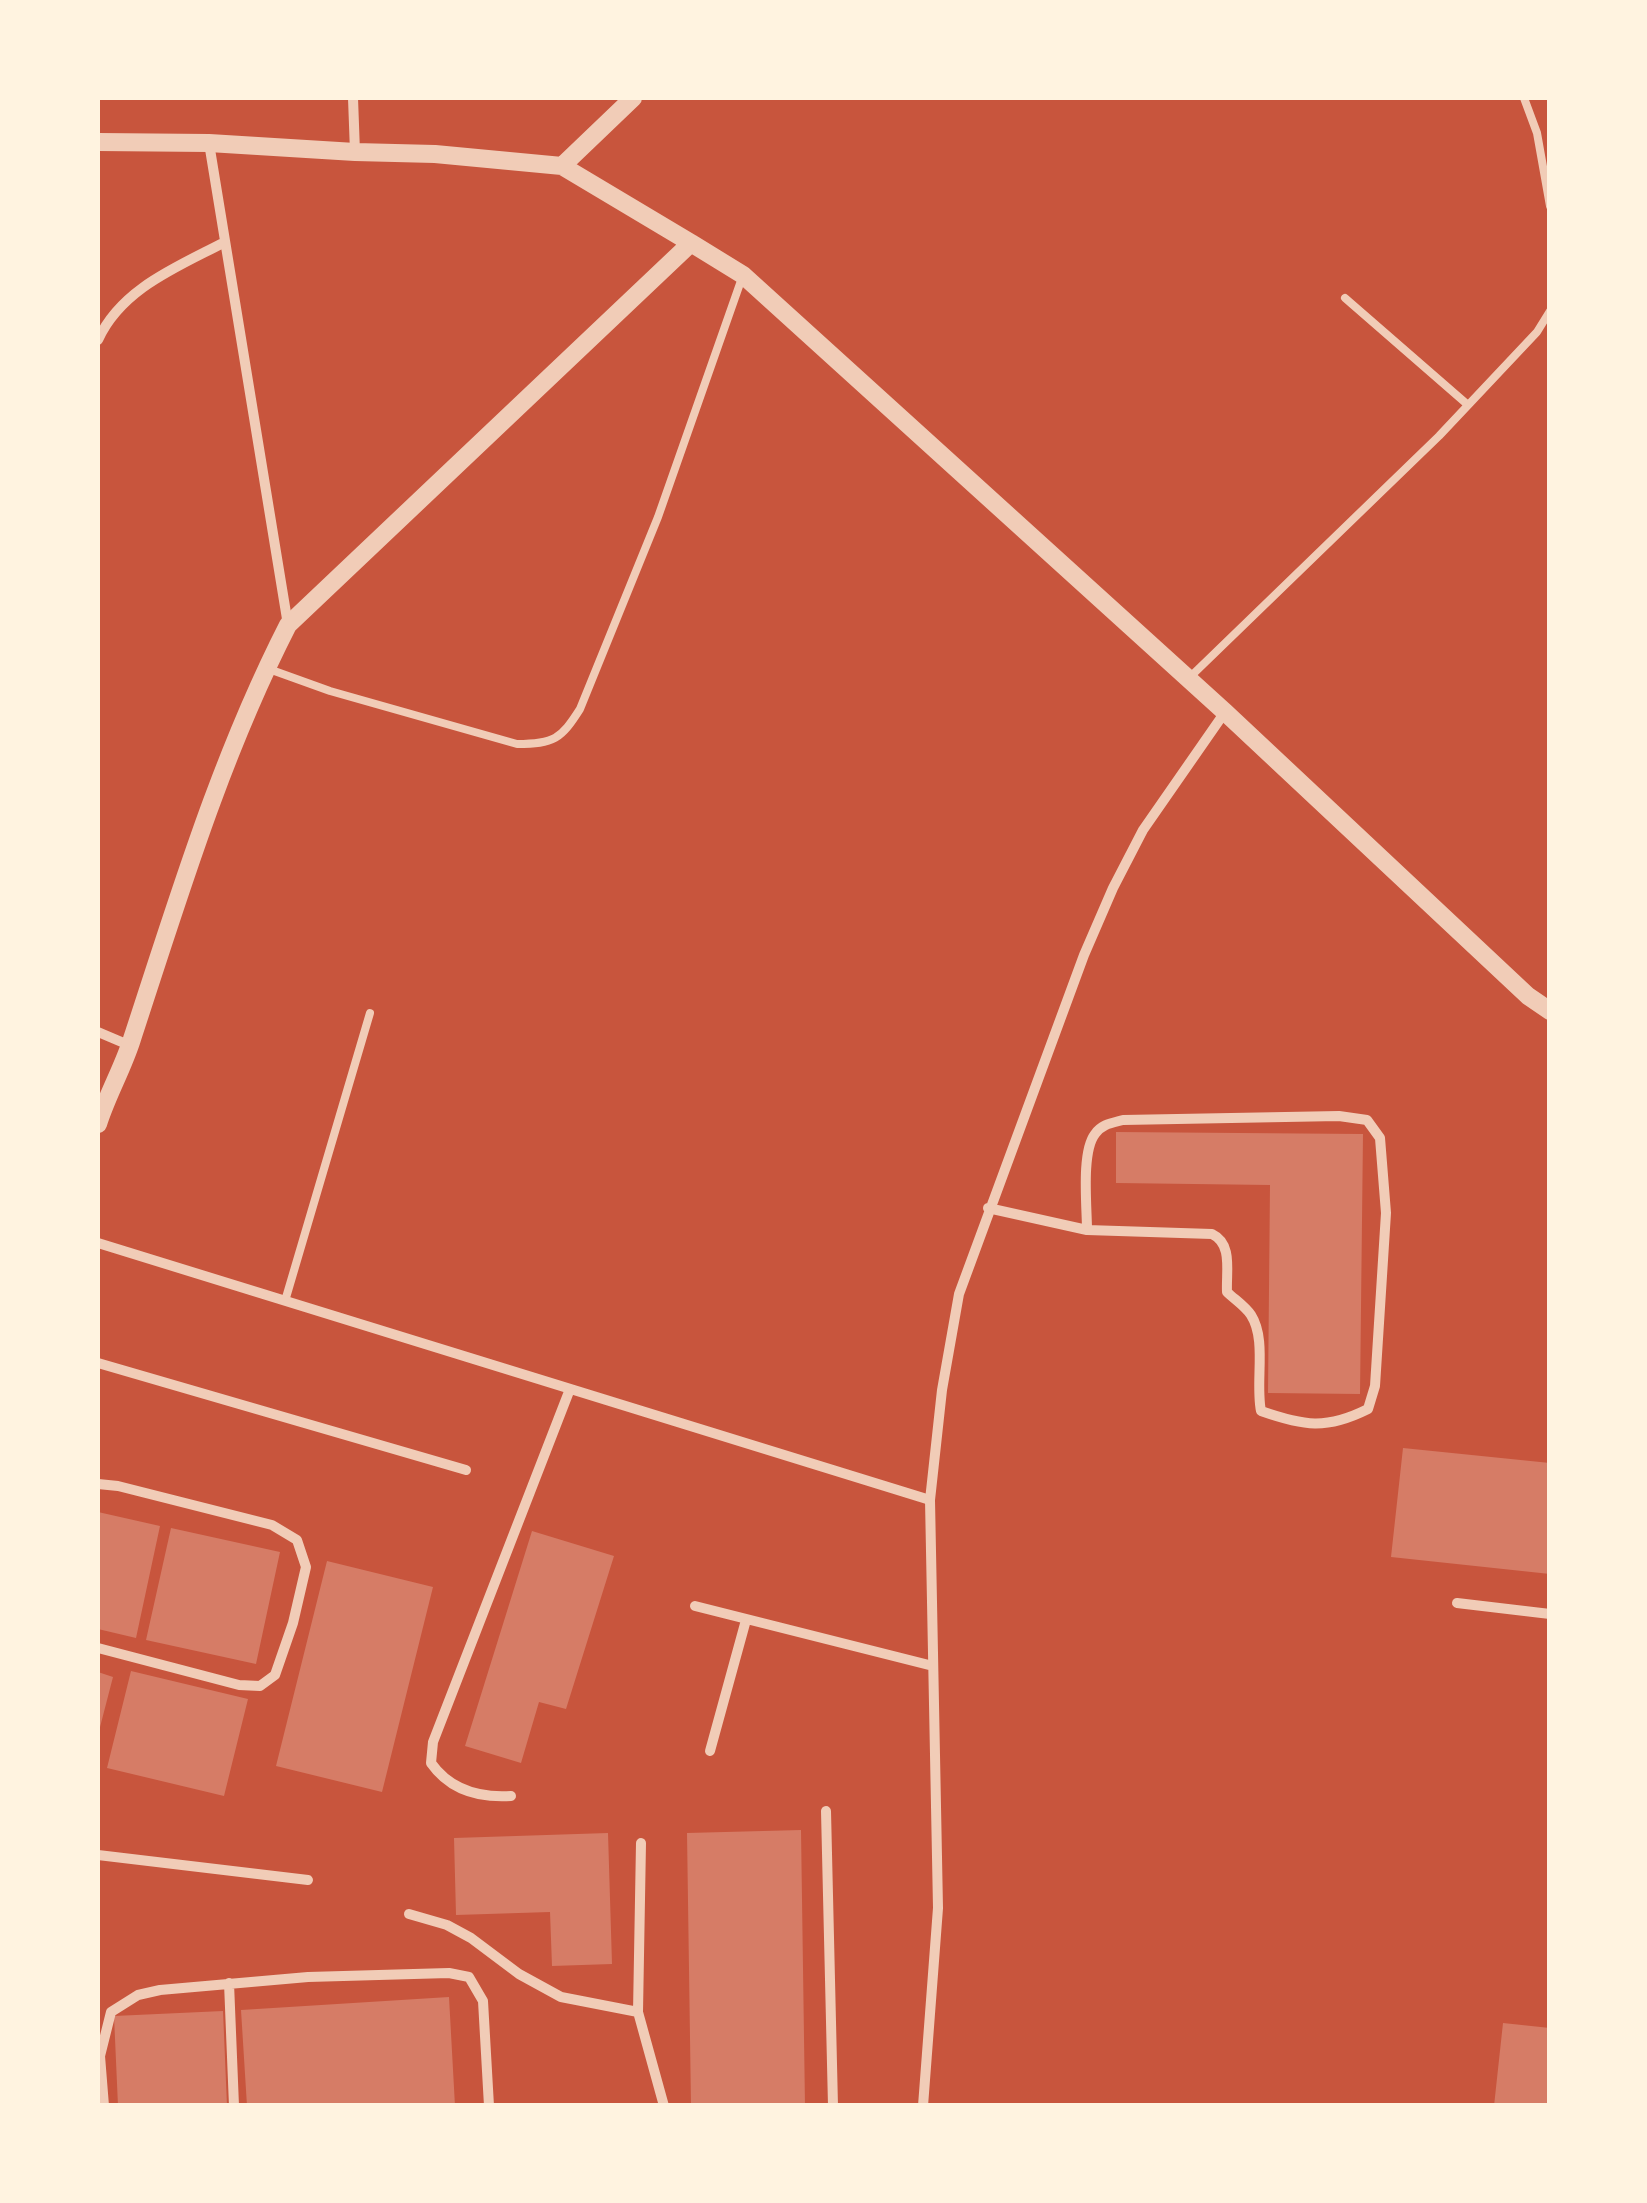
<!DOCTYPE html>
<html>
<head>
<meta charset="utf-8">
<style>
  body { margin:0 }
  #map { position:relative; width:1647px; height:2203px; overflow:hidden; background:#c8553d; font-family:"Varela Round",sans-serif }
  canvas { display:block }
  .frame { position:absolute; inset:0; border:100px solid #fff3e0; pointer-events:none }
</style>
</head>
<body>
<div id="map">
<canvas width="1647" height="2203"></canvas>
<div class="frame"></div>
</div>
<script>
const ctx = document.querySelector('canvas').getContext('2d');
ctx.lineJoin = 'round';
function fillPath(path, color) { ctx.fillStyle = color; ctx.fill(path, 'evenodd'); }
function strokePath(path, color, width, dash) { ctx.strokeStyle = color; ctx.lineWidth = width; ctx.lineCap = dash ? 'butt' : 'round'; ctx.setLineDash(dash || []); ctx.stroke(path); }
fillPath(new Path2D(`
  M1116,1132L1363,1134L1360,1394L1268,1393L1270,1185L1116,1183Z
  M1403,1448L1550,1463V1574L1391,1557Z
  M98,1512L160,1526L136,1638L98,1629Z
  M171,1528L280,1552L256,1664L146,1640Z
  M532,1531L614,1556L566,1709L539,1702L521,1763L465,1746Z
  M327,1561L433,1587L382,1792L276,1766Z
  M131,1671L248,1699L224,1796L107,1768Z
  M98,1672L113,1677L99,1731H98Z
  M801,1830L805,2106H691L687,1833Z
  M608,1833L612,1964L552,1966L550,1912L456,1915L454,1838Z
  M449,1997L455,2106H247L241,2010Z
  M223,2011L227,2106H118L114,2016Z
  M1503,2023L1550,2028V2106H1494Z`), '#d67c66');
strokePath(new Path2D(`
  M1524,98L1537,133L1550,206
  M1345,298L1468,405
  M266,668L330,691L517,744C554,744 561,739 580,709L658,517L743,275
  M1188,679L1439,436L1537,332L1550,311
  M285,1301L370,1013`), '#f1ccb7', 8);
strokePath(new Path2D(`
  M353,98L355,152
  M209,143L288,625
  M98,340C121,289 177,267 223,243
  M98,1032L131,1046
  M988,1208L1087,1230C1087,1207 1081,1152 1095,1134C1102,1124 1112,1123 1123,1120L1339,1116L1367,1120L1380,1138L1386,1213L1375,1386L1368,1409C1326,1430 1304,1426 1261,1411C1255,1382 1267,1340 1251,1315C1245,1306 1234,1299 1227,1292C1226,1271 1233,1244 1212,1234L1087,1230
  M98,1243L930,1500
  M98,1363L466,1470
  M98,1484L118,1486L272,1525L297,1540L306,1567L293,1623L275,1675L260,1686L239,1685L98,1648
  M1457,1603L1550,1614
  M695,1606L933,1666
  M710,1751L746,1620
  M511,1796C479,1798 450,1790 431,1763L433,1742L570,1389
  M826,1811L833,2106
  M641,1843L638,2012L664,2106
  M98,1855L308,1880
  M409,1914L447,1925L471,1938L519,1974L561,1997L638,2012
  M229,1983L234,2106
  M104,2106L100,2056L111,2012L138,1995L160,1990L308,1977L449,1973L469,1977L483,2001L489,2106
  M923,2106L938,1908L930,1500L942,1390L959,1294L1084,955L1113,888L1143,830L1225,712`), '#f1ccb7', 10);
strokePath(new Path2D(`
  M98,142L209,143L355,152L435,154L562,166L691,243
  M562,166L633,98
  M98,1124C107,1095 123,1068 132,1039C178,899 220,758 288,625L691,243L743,275L1225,712L1528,996L1550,1011`), '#f1ccb7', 18);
</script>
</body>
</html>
